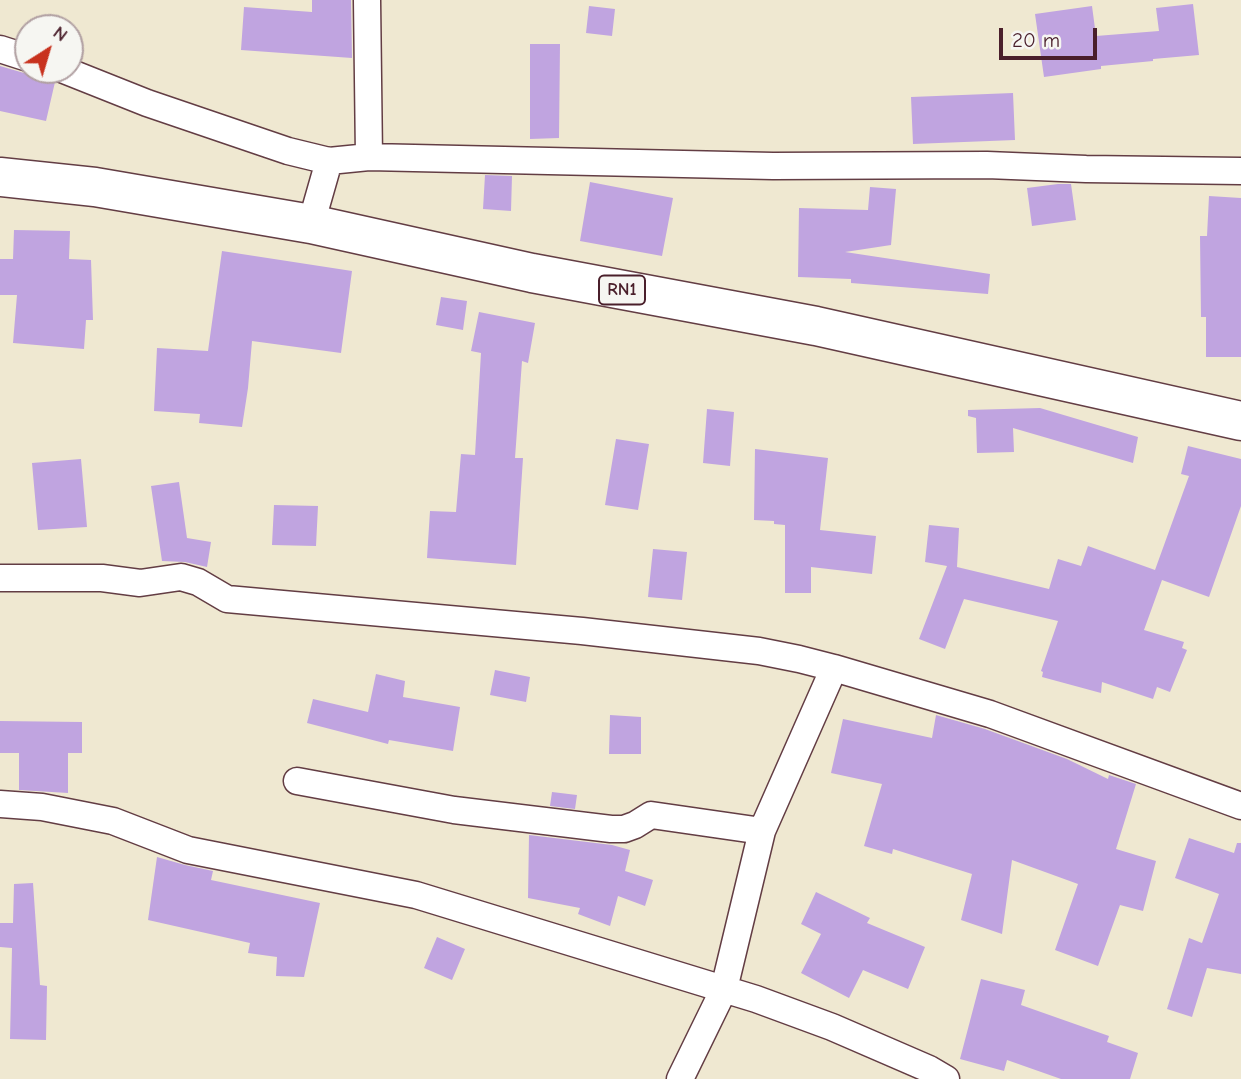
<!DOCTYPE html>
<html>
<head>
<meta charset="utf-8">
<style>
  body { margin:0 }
  #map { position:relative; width:1241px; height:1079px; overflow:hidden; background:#efe8d1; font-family:"Comic Neue",sans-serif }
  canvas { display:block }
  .north { position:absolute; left:14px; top:14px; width:70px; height:70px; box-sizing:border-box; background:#f6f6f2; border:2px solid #b1a0a2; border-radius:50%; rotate:37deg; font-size:19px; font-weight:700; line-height:28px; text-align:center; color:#4a1f2b }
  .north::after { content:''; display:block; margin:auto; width:24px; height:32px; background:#c8321e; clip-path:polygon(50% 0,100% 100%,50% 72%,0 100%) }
  .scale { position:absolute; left:999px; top:28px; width:98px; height:32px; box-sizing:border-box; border:4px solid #4a1f2b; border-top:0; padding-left:9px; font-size:21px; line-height:24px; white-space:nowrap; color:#4a1f2b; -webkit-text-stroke:5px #f6f6f2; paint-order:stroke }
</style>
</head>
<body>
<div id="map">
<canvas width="1241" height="1079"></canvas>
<div class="north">N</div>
<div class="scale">20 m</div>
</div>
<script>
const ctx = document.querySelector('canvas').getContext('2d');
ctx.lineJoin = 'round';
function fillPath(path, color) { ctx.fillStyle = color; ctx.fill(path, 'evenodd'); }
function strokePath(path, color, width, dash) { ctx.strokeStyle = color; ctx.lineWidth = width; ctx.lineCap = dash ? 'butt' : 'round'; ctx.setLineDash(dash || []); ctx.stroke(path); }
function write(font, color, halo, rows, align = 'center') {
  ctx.font = font + ' "Comic Neue",sans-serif'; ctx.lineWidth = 6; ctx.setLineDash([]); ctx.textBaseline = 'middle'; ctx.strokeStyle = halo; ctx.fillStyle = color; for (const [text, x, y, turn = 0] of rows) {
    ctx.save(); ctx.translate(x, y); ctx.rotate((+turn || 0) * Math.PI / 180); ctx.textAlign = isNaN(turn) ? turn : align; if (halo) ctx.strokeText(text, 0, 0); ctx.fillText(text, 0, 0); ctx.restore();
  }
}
fillPath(new Path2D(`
  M312,0H351L352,58L241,50L244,7L312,12Z
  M1193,4L1199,55L1153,59V61L1101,66V69L1044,77L1035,14L1092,6L1096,36L1159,31L1156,8Z
  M589,6L615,9L612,36L586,33Z
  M530,44H560L559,138L530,139Z
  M0,66L24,73H32L38,70H49L51,79L55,82L46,121L0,111Z
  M1013,93L1015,140L913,144L911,97Z
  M485,175L512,176L511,211L483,209Z
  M590,182L673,198L662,256L580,241Z
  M1058,184H1071L1076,220L1032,226L1027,188Z
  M870,187L896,189L891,245L845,252L990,274L988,294L851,283V279L798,277L799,208L868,210Z
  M1209,196L1241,198V357H1206V317H1201L1200,236H1207Z
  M14,230L70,231L69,259L91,260L93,320H86L84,349L13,343L17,295H0V259H13Z
  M222,251L352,271L341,353L252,341L248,388L242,427L199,423L200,414L154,411L157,348L208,351Z
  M441,297L467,301L463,330L436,325Z
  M479,312L535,323L528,363L522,361L515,458H523L516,565L427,558L430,511L456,512L461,454L475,455L481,353L471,351Z
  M1040,408L1138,437L1133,463L1013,428L1014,452L977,453L976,418L968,416V410Z
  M707,409L734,412L730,466L703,463Z
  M616,439L649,444L638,510L605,505Z
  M1188,446L1241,459V506L1209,597L1162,580L1144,630L1184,642L1182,648L1187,650L1170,692L1157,687L1153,699L1102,682L1101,693L1042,677L1043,672L1041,671L1058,621L964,599L945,649L919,639L947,566L925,562L929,525L959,528L957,567L1049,589L1058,559L1081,566L1088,546L1155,570L1189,476L1181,474Z
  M755,449L828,458L820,530L876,536L872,574L811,567V593H785V525L774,524V521L754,520Z
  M81,459L87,527L38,530L32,463Z
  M179,482L187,538L211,542L207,567L185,562L162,561L151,486Z
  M274,505L318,506L316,546L272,545Z
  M653,549L687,552L682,600L648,597Z
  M495,670L530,677L526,702L490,695Z
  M376,674L405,681L403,697L460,707L453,751L389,740L388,744L307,723L313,699L368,712Z
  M610,715L641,717V754H609Z
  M936,715L985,729L1067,759L1108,779L1109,775L1136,784L1116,849L1156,861L1143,911L1120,905L1098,966L1055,950L1078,884L1012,860L1002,934L961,920L972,874L893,849L892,854L864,846L882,784L831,773L843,719L932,738Z
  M0,721L82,722V753H68V793L19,790V753H0Z
  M552,792L577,795L575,809L550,806Z
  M529,835L612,845L630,850L625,871L653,880L645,906L618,896L610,926L578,914L580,908L528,898Z
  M1189,838L1234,853L1237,843H1241V974L1207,968L1192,1017L1167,1009L1189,938L1202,943L1219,894L1175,878Z
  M157,857L185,865L213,871L211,880L320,903L304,977L276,976L277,957L248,953L250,943L148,920Z
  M33,883L40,985L47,986L46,1040L10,1039L12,948L0,947V923H13L14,884Z
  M816,892L870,918L867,923L925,947L908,989L863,970L849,998L801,973L821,934L801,924Z
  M437,937L465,949L452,980L424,968Z
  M981,979L1025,990L1021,1005L1109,1036L1107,1042L1138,1053L1130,1079H1061L1007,1060L1004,1071L960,1059Z`), '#c0a4e0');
const minor = new Path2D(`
  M367,0L369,157
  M0,49L28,58
  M64,70L147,103L288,151L329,161L369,157L773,166L987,165L1086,169L1241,171
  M311,224L329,161
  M0,578H102L140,583L181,577L198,582L227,599L582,631L759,651L799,659L834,668L990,714L1241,806
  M297,781L454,810L611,829H624L635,825L651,815L762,831
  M0,804L42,807L113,821L188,850L416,895L756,999L832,1027L929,1069L946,1079
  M680,1079L724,989L762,831L834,668`);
const trunk = new Path2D(`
  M0,177L95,187L311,224L532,273L816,326L1241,421`);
strokePath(minor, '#633d44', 29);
strokePath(trunk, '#633d44', 41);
strokePath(minor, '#fff', 26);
strokePath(trunk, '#fff', 38);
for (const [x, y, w] of [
  [622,290,46]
]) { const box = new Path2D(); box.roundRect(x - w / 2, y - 14.5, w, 29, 5); ctx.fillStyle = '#f6f6f2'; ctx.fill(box); strokePath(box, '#4a1f2b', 2); }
write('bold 18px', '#4a1f2b', null, [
  ["RN1",622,290]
]);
</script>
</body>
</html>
